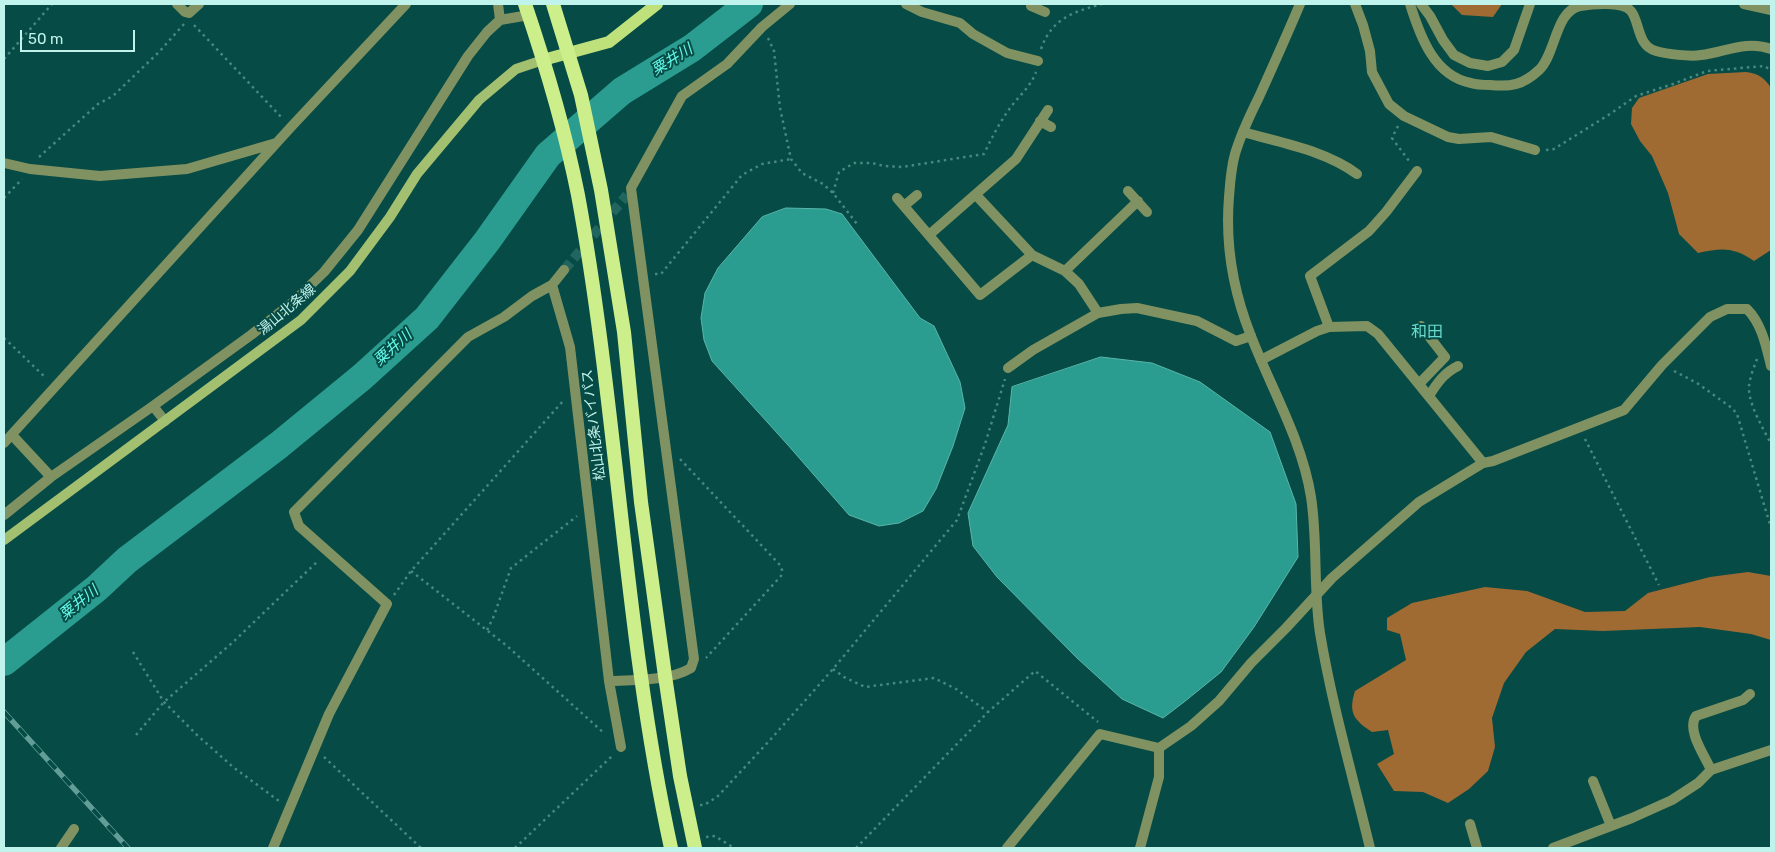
<!DOCTYPE html>
<html>
<head>
<meta charset="utf-8">
<style>
  body { margin:0 }
  #map { position:relative; width:1775px; height:852px; overflow:hidden; background:#064b45; font-family:Rubik,sans-serif }
  canvas { display:block }
  .frame { position:absolute; inset:0; border:5px solid #c0f3eb; pointer-events:none }
  .scale { position:absolute; left:20px; top:30px; width:115px; height:22px; box-sizing:border-box; border:2px solid #c0f3eb; border-top:0; padding-left:6px; font-size:15px; line-height:18px; white-space:nowrap; color:#c0f3eb; -webkit-text-stroke:4px #064b45; paint-order:stroke }
</style>
</head>
<body>
<div id="map">
<canvas width="1775" height="852"></canvas>
<div class="frame"></div>
<div class="scale">50 m</div>
</div>
<script>
const ctx = document.querySelector('canvas').getContext('2d');
ctx.lineJoin = 'round';
function fillPath(path, color) { ctx.fillStyle = color; ctx.fill(path, 'evenodd'); }
function strokePath(path, color, width, dash) { ctx.strokeStyle = color; ctx.lineWidth = width; ctx.lineCap = dash ? 'butt' : 'round'; ctx.setLineDash(dash || []); ctx.stroke(path); }
function write(font, color, halo, rows, align = 'center') {
  ctx.font = font + ' Rubik,"Noto Sans JP",sans-serif'; ctx.lineWidth = 4; ctx.setLineDash([]); ctx.textBaseline = 'middle'; ctx.strokeStyle = halo; ctx.fillStyle = color; for (const [text, x, y, turn = 0] of rows) {
    ctx.save(); ctx.translate(x, y); ctx.rotate((+turn || 0) * Math.PI / 180); ctx.textAlign = isNaN(turn) ? turn : align; if (halo) ctx.strokeText(text, 0, 0); ctx.fillText(text, 0, 0); ctx.restore();
  }
}
fillPath(new Path2D(`
  M1451,4H1502L1493,17L1462,15Z
  M1746,72C1759,74 1764,77 1771,88V250L1754,261C1733,247 1722,248 1698,253L1679,234L1668,193L1652,156L1640,141L1631,124L1632,108L1639,98L1708,74Z
  M1748,572L1771,576V640L1751,634L1700,627L1603,631L1555,629L1526,652L1504,683L1492,718L1495,747L1488,771L1469,789L1448,803L1423,792L1394,791L1377,764L1394,754L1388,730L1372,732C1354,720 1348,713 1355,691L1406,660L1400,634L1387,630V618L1412,603L1485,587L1527,591L1585,612L1625,611L1648,593L1710,577Z`), '#a06b32');
const water = new Path2D(`
  M786,208L826,209L842,214L920,318L934,326L960,382L965,408L953,446L936,489L923,511L899,523L879,526L849,515L787,444L712,361L704,340L701,318L705,293L718,268L762,217Z
  M1101,357L1152,363L1200,382L1270,432L1296,504L1298,557L1254,627L1221,672L1184,702L1163,718L1122,699L1077,658L997,577L973,546L968,513L1008,425L1012,387Z`);
fillPath(water, '#2b9c90');
strokePath(water, '#58b6ab', 1);
strokePath(new Path2D(`
  M4,662L97,588L127,560L279,445L362,377L427,318L487,241L548,155L622,91L692,48L749,4`), '#2b9c90', 28);
strokePath(new Path2D(`
  M564,270L627,195`), '#22645e', 10, [10, 5]);
strokePath(new Path2D(`
  M194,25L283,119
  M768,38L774,51L780,108L791,159L802,173L823,184L833,193L857,224
  M1041,49C1052,18 1073,12 1102,4
  M4,59L52,4
  M1398,126L1392,138L1409,161
  M1546,150L1554,149L1610,114L1636,96L1673,84L1707,71L1764,66L1771,70
  M39,157L98,104L113,96L159,52L184,24
  M833,193L839,172L854,163H872L884,166L902,167L984,154C992,137 1000,122 1010,108C1019,96 1031,86 1036,72
  M4,198L22,179
  M655,274H661L742,175L762,164L791,159
  M4,338L46,378
  M1757,359C1754,367 1750,377 1749,386C1748,404 1763,428 1771,444
  M1674,371L1697,383L1732,408L1737,414L1771,528
  M1585,439L1659,585
  M680,459L780,565L782,570L781,576L706,658
  M411,571L507,646L605,734
  M394,595L411,571L564,400
  M487,630L493,618L511,568L577,516
  M133,652L164,702L197,735L233,767L279,801
  M833,669L844,677L865,687L934,678L956,689L988,712
  M136,735L164,702L232,643L319,560
  M324,757L421,848
  M700,805H704L717,797L771,739L833,669L957,520L985,444L1005,379
  M706,837L715,836L734,848
  M515,848L612,756
  M856,848L988,712L1035,671L1098,722`), '#498881', 2.5, [2.5, 4]);
strokePath(new Path2D(`
  M177,4L185,12L189,13L199,4
  M906,4L922,12L960,23L973,34L1007,53L1038,61
  M1032,4L1031,6L1045,12
  M1355,4L1363,25L1370,51L1372,72L1389,104L1404,116L1448,137L1459,139L1491,137L1535,150
  M1410,4C1420,36 1434,76 1471,83C1477,85 1484,85 1490,85C1511,87 1523,85 1539,70C1556,54 1555,11 1580,6C1592,4 1623,1 1631,11C1640,22 1637,46 1656,51C1667,54 1690,57 1701,55C1725,52 1747,40 1771,49
  M1421,4L1430,16L1443,40L1454,55L1470,63L1488,66L1502,62L1514,50L1530,4
  M1744,4L1771,10
  M500,20L529,15
  M1040,121L1051,127
  M1243,132C1281,143 1324,150 1357,174
  M4,163L30,169L100,176L187,169L276,143
  M1128,191L1147,212
  M976,195L1032,255
  M897,198L980,295L1032,255L1065,271L1079,284L1098,313
  M904,206L917,195
  M929,235L1016,159L1048,110
  M1065,271L1138,201
  M552,285L570,347L609,681L621,747
  M1329,327L1310,276L1369,231L1386,212L1417,171
  M1008,368L1033,350L1098,313L1121,309L1137,308L1197,321L1236,341L1251,336
  M1419,384L1445,357L1421,326
  M1429,396C1437,383 1444,373 1458,366
  M153,406L251,335L292,303L324,272L358,230L468,56L487,32L500,20L498,4
  M12,435L51,477L153,406L165,421
  M4,443L291,127L406,4
  M1483,463L1493,461L1624,410L1662,365L1710,317L1727,309H1747C1762,324 1766,346 1771,366
  M4,515L51,477
  M609,681C633,680 670,681 691,668L694,659L631,188L682,96L727,64L762,27L790,4
  M1711,770C1705,756 1686,730 1696,716L1743,700L1750,694
  M1593,781L1611,826
  M1470,824L1477,848
  M61,848L74,829
  M273,848L329,714L387,604L299,526L294,512L468,337L504,317L532,296L552,285L564,270
  M1007,848L1100,734L1159,748L1191,726L1219,701L1251,663L1286,628L1332,578L1419,502L1483,463L1378,334L1367,326L1329,327L1317,331L1261,360
  M1140,848L1159,777V748
  M1553,848L1632,818L1672,800L1698,783L1711,770L1771,750`), '#809261', 10);
strokePath(new Path2D(`
  M1300,4C1287,35 1273,66 1259,97C1250,115 1241,134 1235,154C1231,168 1230,183 1229,197C1225,246 1233,291 1251,336C1271,388 1302,440 1311,497C1318,542 1313,588 1320,633C1332,705 1353,777 1370,848`), '#809261', 10);
strokePath(new Path2D(`
  M4,540L301,320L350,271L390,217L417,174L479,100L516,69L543,60`), '#a3bf70', 10);
strokePath(new Path2D(`
  M543,60L609,42L657,4`), '#bee17b', 12);
strokePath(new Path2D(`
  M525,4C546,66 565,130 578,195C618,412 624,633 671,848
  M553,4L581,95L601,190L624,332L641,502L665,676L680,776L695,848`), '#ccef8c', 14);
const rail = new Path2D(`
  M4,712L128,848`);
strokePath(rail, '#629e97', 5.5);
strokePath(rail, '#064b45', 4, [11]);
write('14px', '#c0f3eb', '#064b45', [
  ["湯山北条線",287,310,-40],
  ["松山北条バイパス",594,425,-97]
]);
write('italic 15px', '#64fae9', '#064b45', [
  ["粟井川",672,60,-32],
  ["粟井川",393,348,-42],
  ["粟井川",79,603,-39]
]);
write('16px', '#68dacc', '#064b45', [
  ["和田",1427,332]
]);
</script>
</body>
</html>
